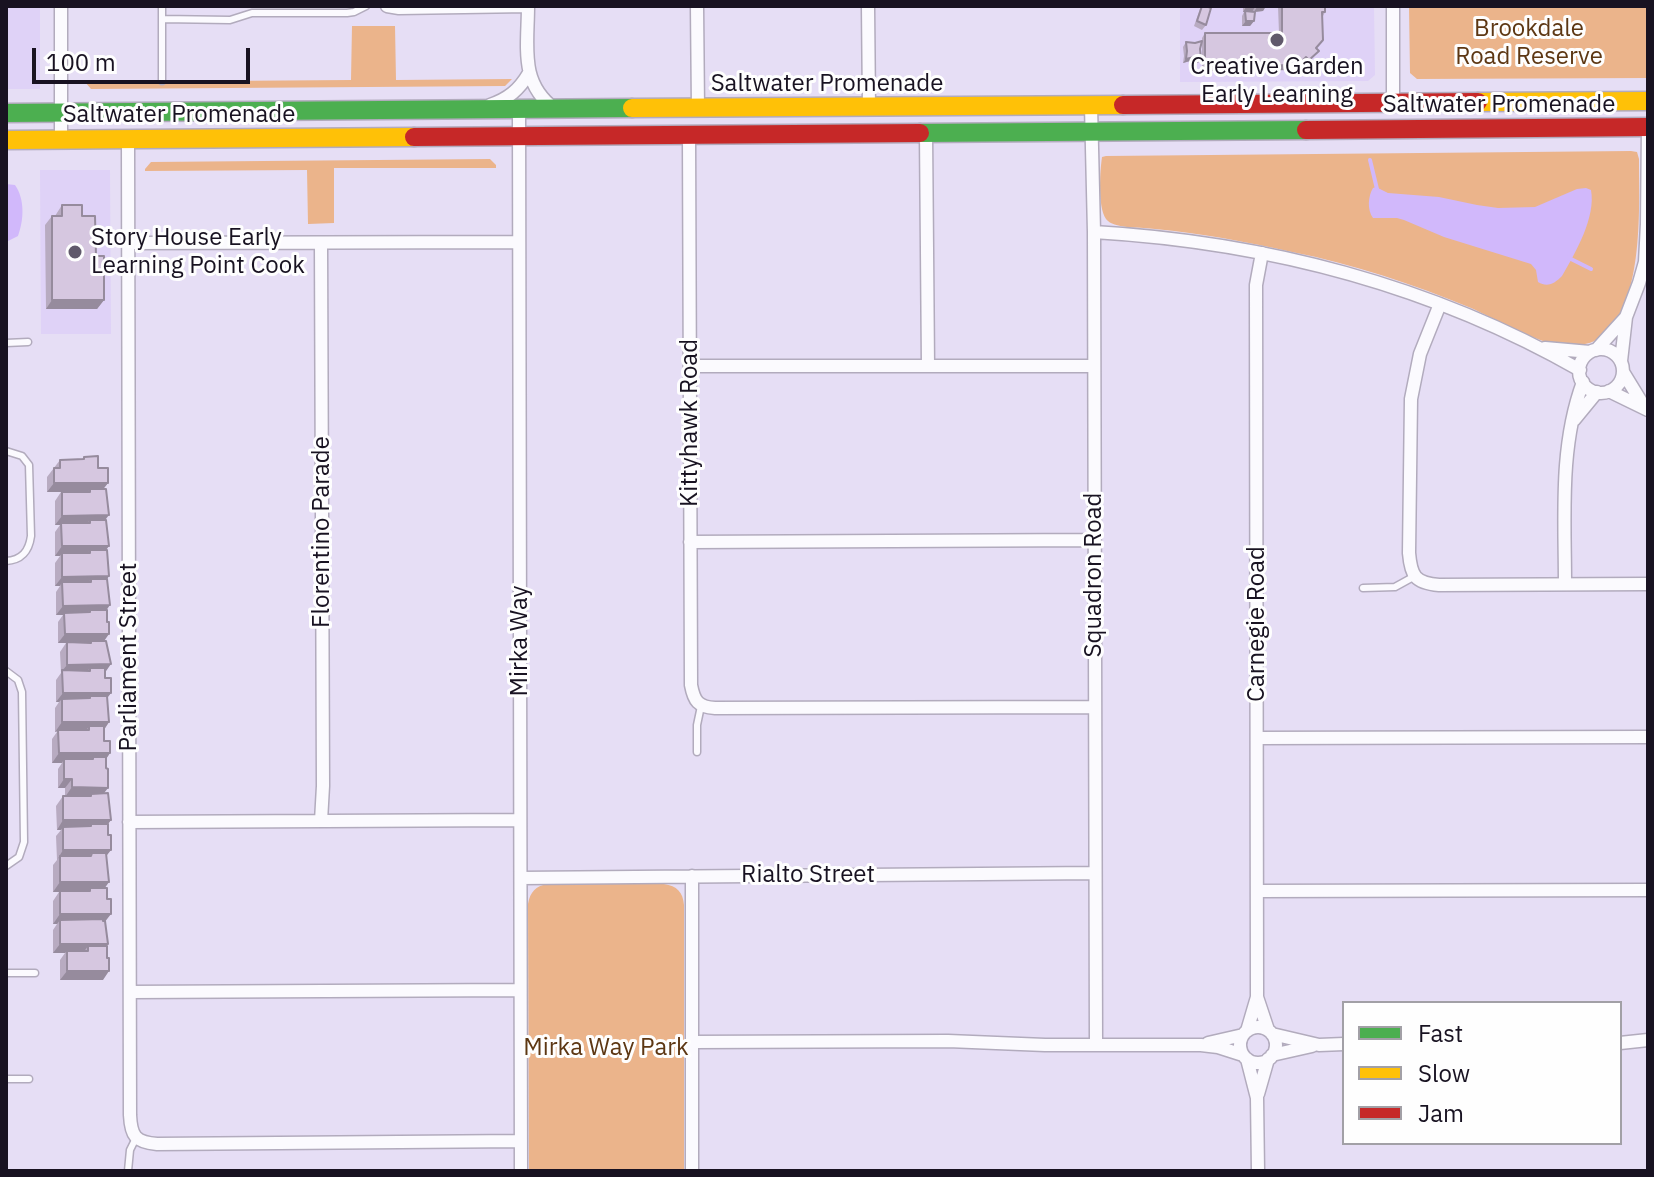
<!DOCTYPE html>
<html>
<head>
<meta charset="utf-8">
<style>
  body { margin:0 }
  #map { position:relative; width:1654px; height:1177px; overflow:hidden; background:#e6def5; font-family:"IBM Plex Sans",sans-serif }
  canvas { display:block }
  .frame { position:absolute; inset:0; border:8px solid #181221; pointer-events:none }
  .legend { position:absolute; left:1342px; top:1001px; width:280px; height:144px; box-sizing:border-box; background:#fefefe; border:2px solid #a2a0a6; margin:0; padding:10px 14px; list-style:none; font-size:24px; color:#181221 }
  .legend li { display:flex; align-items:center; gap:16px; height:40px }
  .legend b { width:40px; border:2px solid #a2a0a6 }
  .scale { position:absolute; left:32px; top:48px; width:218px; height:36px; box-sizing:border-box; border:4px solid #181221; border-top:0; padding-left:10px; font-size:24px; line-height:28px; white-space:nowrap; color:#181221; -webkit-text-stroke:6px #fefefe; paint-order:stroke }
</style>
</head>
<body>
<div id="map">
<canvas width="1654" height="1177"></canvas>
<div class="frame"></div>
<ul class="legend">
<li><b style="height:10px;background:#4caf50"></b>Fast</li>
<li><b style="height:10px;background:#ffc107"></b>Slow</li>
<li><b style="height:10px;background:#c62828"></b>Jam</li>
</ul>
<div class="scale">100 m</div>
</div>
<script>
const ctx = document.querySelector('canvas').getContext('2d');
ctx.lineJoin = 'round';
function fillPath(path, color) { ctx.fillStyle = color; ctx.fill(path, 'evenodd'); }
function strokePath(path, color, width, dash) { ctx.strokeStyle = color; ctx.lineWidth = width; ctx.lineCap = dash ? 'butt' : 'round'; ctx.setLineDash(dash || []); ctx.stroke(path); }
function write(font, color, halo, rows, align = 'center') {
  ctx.font = font + ' "IBM Plex Sans",sans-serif'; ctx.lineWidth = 6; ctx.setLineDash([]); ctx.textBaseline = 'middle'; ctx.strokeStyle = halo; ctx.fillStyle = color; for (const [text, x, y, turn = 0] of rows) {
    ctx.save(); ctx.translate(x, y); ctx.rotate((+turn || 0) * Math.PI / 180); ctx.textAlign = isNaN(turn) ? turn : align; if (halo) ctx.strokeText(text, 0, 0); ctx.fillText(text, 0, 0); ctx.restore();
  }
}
fillPath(new Path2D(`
  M6,6H40V89H6Z
  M1180,6H1374L1375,75L1368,81L1180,82Z
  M40,170H110L111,334H41Z`), '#dfd2f7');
fillPath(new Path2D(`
  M1409,6H1648V78L1417,79L1410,73Z
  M352,26H395L396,80L512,79L505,86L91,89L85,82L351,80Z
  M1631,151L1637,152L1639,159C1639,207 1645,313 1596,340C1586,346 1571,346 1560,345C1537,343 1494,318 1471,308C1413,284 1353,264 1292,252C1247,242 1201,233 1155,229C1143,227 1117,229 1108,221C1097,212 1100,171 1102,157L1106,156Z
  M490,159L496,165V168H334V223L308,224L307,170L145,171V169L151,162Z
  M547,884H664C677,886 683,892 684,905V1171H529L528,904C530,892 536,886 547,884Z`), '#ebb48b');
fillPath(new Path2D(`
  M6,184L15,185C25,199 24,220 18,236L6,242Z
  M1376,187L1388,193L1439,197L1477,205L1498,208L1535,207L1577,189L1586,188L1591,190C1596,217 1576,252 1562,276C1555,283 1548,288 1538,282L1536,270L1531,264L1444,237L1404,220L1397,218H1373C1367,210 1368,196 1373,188Z`), '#d1b8fb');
strokePath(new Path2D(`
  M1370,160L1377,189
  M1567,257L1591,269`), '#d1b8fb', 4);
const lane = new Path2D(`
  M162,6V81
  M162,19L230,20L252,13H347L354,12L366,6
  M6,343L28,342
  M6,451L22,456L29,465L31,536C29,551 22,560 6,561
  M1363,588L1395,587L1415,576
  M6,671L18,680L22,692L24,842L19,857L6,866
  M697,752V725L701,706
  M6,973H35
  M6,1079H29
  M128,1171L130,1150L136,1138`);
const street = new Path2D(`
  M387,6L399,8L528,6
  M528,6C528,46 519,83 555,109
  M697,6L698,109
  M868,6L869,107
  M1393,104V6
  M490,105C508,99 519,90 529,73
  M1091,106L1094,232L1096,1045
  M519,110L521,1171
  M926,134L928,366
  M689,135L691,685C694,701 698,707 715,708L1095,707
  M61,140V6
  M128,140L130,1115C131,1136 135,1142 157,1144L521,1141
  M1094,232C1264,242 1431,285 1580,370
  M128,243L519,242
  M1440,304L1420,354L1411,399L1409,553C1411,576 1415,583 1439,585L1648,584
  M1545,348L1590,352
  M1579 371a22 22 0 1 1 44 0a22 22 0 1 1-44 0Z
  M1596,350L1626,317
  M1621,361L1626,317L1639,283L1645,262L1647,224L1648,127
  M690,366H1094
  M1623,372L1645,408
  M1609,391L1648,410
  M1574,420L1597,392
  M690,542L1094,540
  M1565,584C1565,517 1559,447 1583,382
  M1257,738L1648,737
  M321,821L323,786L321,243
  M129,822L520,820
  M692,876V1171
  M521,878L1095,873
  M1257,891L1648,890
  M130,992L520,990
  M1257,997L1268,1030
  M1240 1045a18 18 0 1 1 36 0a18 18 0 1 1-36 0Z
  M1247,1031L1257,997L1256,285L1262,253
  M1272,1034L1319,1045L1344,1044
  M692,1042L948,1041L1045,1045H1201L1218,1047L1243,1055
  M1208,1043L1243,1035
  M1620,1043L1648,1040
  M1272,1055L1312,1046
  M1247,1059L1257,1098L1258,1171
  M1258,1094L1268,1059`);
const fast = new Path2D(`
  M6,113L632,108
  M920,133L1306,130`);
const slow = new Path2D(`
  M1478,102L1648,101
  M632,108L1123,105
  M6,140L414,137`);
const jam = new Path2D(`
  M1123,105L1478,102
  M1306,130L1648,127
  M414,137L920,133`);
strokePath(lane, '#b2abbd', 9);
strokePath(street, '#b2abbd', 15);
strokePath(fast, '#b2abbd', 21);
strokePath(slow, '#b2abbd', 21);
strokePath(jam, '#b2abbd', 21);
strokePath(lane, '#fbfafe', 6);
strokePath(street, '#fbfafe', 12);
strokePath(fast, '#4caf50', 18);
strokePath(slow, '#ffc107', 18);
strokePath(jam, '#c62828', 18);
fillPath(new Path2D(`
  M1201,6H1206V25L1202,30L1194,26Z
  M1243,6H1266L1263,11L1254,12V21L1250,26H1242V16L1244,12H1243Z
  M1278,6H1325V12L1323,16L1319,45L1316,48L1315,55L1306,65L1303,62L1295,70L1202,71V41L1198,63L1190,61L1183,63L1184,56L1183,47L1186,42L1195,43L1202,41V38L1205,33H1279Z
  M62,205L82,216L96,256L104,300L97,309H46L45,225L52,216H55Z
  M84,457L98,468L108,483L103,489L109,546L106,550L107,610L104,641L105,678L111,693L107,698L109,722L104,730V741L110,753L106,759L104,793L111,820L108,824L104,888L106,946L103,980H60V960L65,953H53V930L57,924H53V901L59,892H53V865L57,860L56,836L61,830H57L56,806L63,796H65V788H58V769L62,763H52V739L57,732H55V708L59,702H56V680L61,673L60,652L66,643H58V622L63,615H56V592L60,586H55V563L60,556H55V532L60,525H55V501L61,492H47V477L60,460L82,459Z`), '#b8abc1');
fillPath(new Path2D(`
  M1266,6L1263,11L1254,12L1257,7Z
  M1246,7H1255L1252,12H1243Z
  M1246,21H1254L1250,26H1242Z
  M1194,57L1201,58L1198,63L1190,61L1183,63L1186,59Z
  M1306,57L1295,70L1202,71L1205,66Z
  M52,300H104L97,309H46Z
  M54,483H108L101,492L90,489L88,492H47Z
  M109,515L102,524L90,523V520L86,525L61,523L60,525H55L62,516Z
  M62,546H109L102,555L90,553V550L86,556L62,553L60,556H55Z
  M109,576L103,586L91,582V579L86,586L62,582L60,586H55L62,577Z
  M110,605L103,615L90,612V610L86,615L64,613L63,615H56L63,606Z
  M65,634H109L102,644L91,641L89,643H58Z
  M111,664L104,674L90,671V668L85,674L62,671L67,665Z
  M63,693H111L104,702L90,698V696L85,702L62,699L59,702H56Z
  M62,722H109L103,731L89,730V726L86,731L58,730L55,732Z
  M59,753H110L104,762L93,759V757L89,762L64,759L62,763H52Z
  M64,779H72L65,788H58Z
  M72,787L108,788L101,797L91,794L89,797H65Z
  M63,820H111L104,829L91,826V824L87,829L63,827L61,830H57Z
  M63,850H111L104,859L91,856L92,853L87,859L60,856L57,860Z
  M60,882H109L102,892L90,888L88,892H53Z
  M60,914H111L104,923L60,920L57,924H53Z
  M60,944H108L101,953L88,951V946L83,953L67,951L65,953H53Z
  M67,971H109L103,980H60Z`), '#968b9d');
const building = new Path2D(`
  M1202,6H1206L1211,8L1206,25L1197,21Z
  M1282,6H1325V12H1322L1323,40L1316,48L1319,51L1309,60L1306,57L1298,65L1205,66V33H1282Z
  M1245,11L1255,12L1254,21H1246Z
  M1202,41L1200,49L1201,58L1194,57L1186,59L1187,51L1186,42L1195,43Z
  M62,205H82V216H95L96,256H104V300H52V216H62Z
  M98,456V468H108V483H54V468H60V460L84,459V457Z
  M90,489H106L109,515L62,516V492H90Z
  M90,520H106L109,546H62L61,523H90Z
  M90,550H107L109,576L62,577V553H90Z
  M91,579H107L110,605L63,606L62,582H91Z
  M90,610H107V622H109V634H65L64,613L90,612Z
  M91,641H106L111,664L67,665V642L91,643Z
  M90,668H105V678H111V693H63L62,670L90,671Z
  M90,696H107L109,722H62V699L90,698Z
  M89,726H104V741H110V753H59L58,730H89Z
  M93,757H106V768L108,769V788L72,787V779H64V759H93Z
  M108,793L111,820H63V796H91V794Z
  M91,824H108V835H111V850H63V827L91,826Z
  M92,853H106L109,882H60V856H91Z
  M90,888H107V899H111V914H60V891H90Z
  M103,919V921H105L108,944H60V920Z
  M88,946H107V958H109V971H67V951H88Z`);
fillPath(building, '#d6c7e0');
strokePath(building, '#968b9d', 2);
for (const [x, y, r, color] of [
  [1277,40,8,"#60596b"],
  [75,252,8,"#60596b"]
]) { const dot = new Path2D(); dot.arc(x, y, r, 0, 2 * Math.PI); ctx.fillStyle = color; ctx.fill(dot); strokePath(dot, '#fefefe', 3); }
write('24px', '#5d3713', '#fefefe', [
  ["Brookdale",1529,29],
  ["Road Reserve",1529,57],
  ["Mirka Way Park",606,1048]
]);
write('24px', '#181221', '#fefefe', [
  ["Creative Garden",1277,67],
  ["Early Learning",1277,95],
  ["Story House Early",91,238,"left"],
  ["Learning Point Cook",91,266,"left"]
]);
write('24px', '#181221', '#fefefe', [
  ["Saltwater Promenade",827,84],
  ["Saltwater Promenade",1499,105],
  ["Saltwater Promenade",179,115],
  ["Kittyhawk Road",690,423,-90],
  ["Florentino Parade",322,532,-90],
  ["Squadron Road",1094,575,-90],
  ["Carnegie Road",1257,624,-90],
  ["Mirka Way",520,641,-90],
  ["Parliament Street",129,657,-90],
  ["Rialto Street",808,875]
]);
</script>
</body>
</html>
